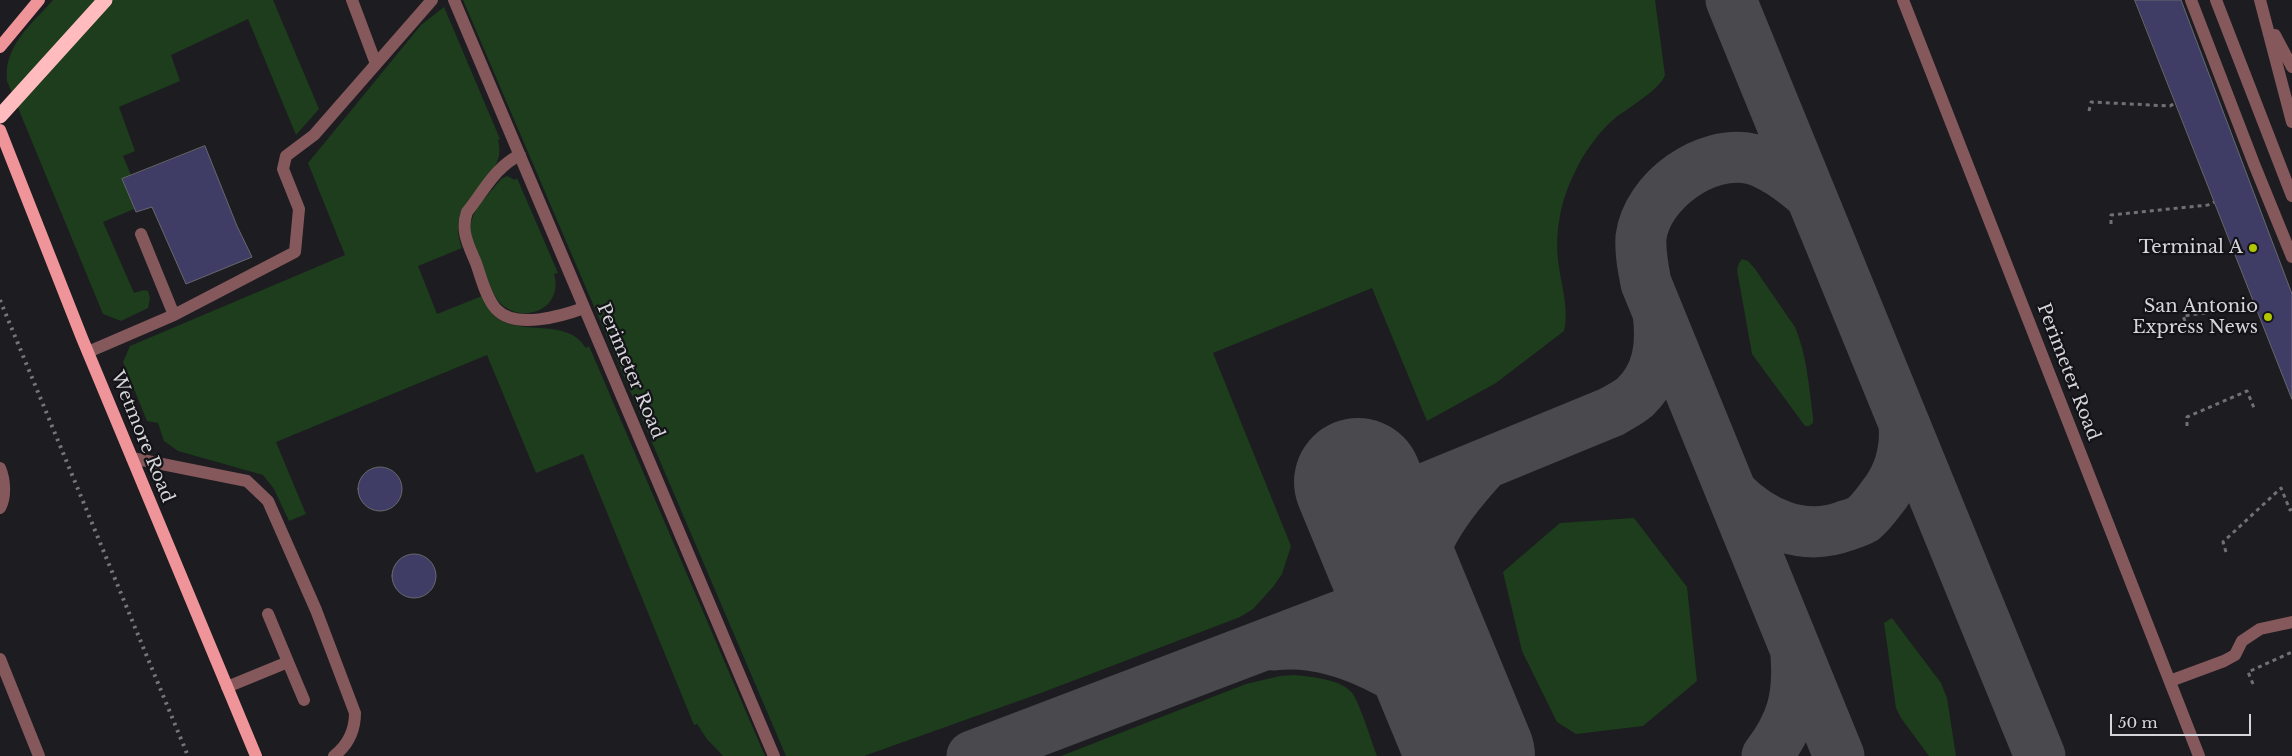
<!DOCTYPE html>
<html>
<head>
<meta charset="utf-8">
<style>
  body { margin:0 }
  #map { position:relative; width:2292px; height:756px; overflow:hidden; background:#1c1c21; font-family:"Libre Baskerville",serif }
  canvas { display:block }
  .scale { position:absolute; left:2110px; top:714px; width:141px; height:22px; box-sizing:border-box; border:2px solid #d6d6da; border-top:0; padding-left:6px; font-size:15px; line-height:18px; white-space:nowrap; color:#d6d6da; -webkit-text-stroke:4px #131318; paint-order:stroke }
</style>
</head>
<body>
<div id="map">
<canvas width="2292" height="756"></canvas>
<div class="scale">50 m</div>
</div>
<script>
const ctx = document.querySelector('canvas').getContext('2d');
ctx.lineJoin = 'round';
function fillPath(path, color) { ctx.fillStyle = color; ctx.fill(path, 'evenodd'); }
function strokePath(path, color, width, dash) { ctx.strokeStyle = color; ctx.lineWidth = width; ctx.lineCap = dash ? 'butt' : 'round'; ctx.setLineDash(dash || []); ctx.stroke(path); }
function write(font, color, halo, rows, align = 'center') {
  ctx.font = font + ' "Libre Baskerville",serif'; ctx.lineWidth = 4.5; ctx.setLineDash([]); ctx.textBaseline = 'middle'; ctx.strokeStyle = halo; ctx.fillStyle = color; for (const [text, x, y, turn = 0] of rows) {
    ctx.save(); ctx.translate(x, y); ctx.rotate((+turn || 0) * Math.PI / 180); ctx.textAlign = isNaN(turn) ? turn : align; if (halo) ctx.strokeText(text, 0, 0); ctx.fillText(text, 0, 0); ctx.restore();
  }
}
fillPath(new Path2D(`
  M53,0H273L319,109L296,135L248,19L171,55L180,81L119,107L135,151L123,156L131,175L122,179L134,209L103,222L134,293L144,290L148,291L150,298L148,308L121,321L103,314L7,81C3,46 32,24 53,0Z
  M463,0H1655L1665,75C1661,89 1626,109 1614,119C1597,134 1583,154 1574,174C1560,202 1554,236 1559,267C1562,289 1569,309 1564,331L1496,383L1427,421L1372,288L1213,353L1291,546L1282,574L1273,587L1253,609L1240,617L1041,693L864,756H786Z
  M444,7L500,139L498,140C510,183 442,194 462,248L418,266L437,314L482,296C486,303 489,311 494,316C521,338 566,316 586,348L589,346L765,756H723L707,739L697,724L694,725L583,454L536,473L487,355L276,442L306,514L289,521L274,489L263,475L178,451L164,441L158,423L147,421L123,362L130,346L345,255L308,163L421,25Z
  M507,176L515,180L517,178L558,273L554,274C564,308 525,325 501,304C492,296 484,267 479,255C475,243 467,232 472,219C476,205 492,191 501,179Z
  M1742,259L1748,261L1755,269L1795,327C1807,356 1809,387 1813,417V423L1809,426H1805L1752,354L1737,270L1739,263Z
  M1634,518L1687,587L1697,681L1643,726L1576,734L1557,722L1522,651L1503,572L1560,523Z
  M1892,618L1941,683L1947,698L1956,756H1929L1901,718L1896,708L1884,623Z
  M1295,675C1312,677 1342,679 1353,694C1361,707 1371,740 1377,756H1061L1246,684L1280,676Z`), '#1d3d1c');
strokePath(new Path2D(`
  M1731,0L2040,756
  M1810,195C1794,181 1774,165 1752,159C1706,148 1647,191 1641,237C1640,253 1643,267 1646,283L1839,756
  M1731,492C1761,523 1803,542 1845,526C1851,524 1858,522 1863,519C1872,512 1879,501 1886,492C1901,471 1906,449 1904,424
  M1370,511L1611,412C1618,408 1628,403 1635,397C1659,374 1662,344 1658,313
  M1417,624C1408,557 1440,513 1483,466
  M1274,645C1339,637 1418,681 1460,729
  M972,756L1403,592
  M1767,756C1792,723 1799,697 1796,655`), '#49494e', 51);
strokePath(new Path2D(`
  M1358,482L1471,756`), '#49494e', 128);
const building = new Path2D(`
  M2135,0H2181L2292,294V399Z
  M205,146L237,226L252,257L186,284L152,207L136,212L122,179Z
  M358 489a22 22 0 1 1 44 0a22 22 0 1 1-44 0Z
  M392 576a22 22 0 1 1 44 0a22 22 0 1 1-44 0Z`);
fillPath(building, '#3f3d66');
strokePath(building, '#68686e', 1);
strokePath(new Path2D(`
  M2089,111L2091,102L2170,106L2175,103
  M2111,224V215L2208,205L2214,202
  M2185,321L2183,316L2248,307L2253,304
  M2187,426V417L2247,391L2254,408L2257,407
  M2226,552L2223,542L2281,488L2290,510L2292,509
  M2253,684L2248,672L2292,652`), '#717175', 3, [4, 4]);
strokePath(new Path2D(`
  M352,0L376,64
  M454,0L774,756
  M1903,0L2199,756
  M2191,0L2254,164L2292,257
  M2216,0L2292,196
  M2260,0L2292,122
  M2275,35L2292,67
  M520,155C496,166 483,192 467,212C460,231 469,246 476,263C481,277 486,298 496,309C515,330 562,316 584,308
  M141,234L174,315
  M88,352L174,315L295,252L299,209L283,169L286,156L314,135L432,0
  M132,458L247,481L268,501L316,610L355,713C355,730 348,745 334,756
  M0,468C5,480 6,497 0,508
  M0,659L39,756
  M288,662L304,700
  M2170,681L2224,661L2235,655L2242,641L2260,629L2292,622
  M227,687L288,662L268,614`), '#85595b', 12);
strokePath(new Path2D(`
  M0,47L39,0
  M0,130L82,338L256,756`), '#ef9499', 12);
strokePath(new Path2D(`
  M0,116L105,0`), '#ffbbbd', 15);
strokePath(new Path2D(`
  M0,300L188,756`), '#76767a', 4, [2.5, 5]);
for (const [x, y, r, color] of [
  [2253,248,5,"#b0c503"],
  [2268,317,5,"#b0c503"]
]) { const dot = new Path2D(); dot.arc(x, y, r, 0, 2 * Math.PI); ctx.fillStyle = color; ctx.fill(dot); strokePath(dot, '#131318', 2); }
write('18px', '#d6d6da', '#131318', [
  ["Terminal A",2243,248],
  ["San Antonio",2258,307],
  ["Express News",2258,328]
], 'right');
write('18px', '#d6d6da', '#131318', [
  ["Perimeter Road",630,371,67],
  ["Perimeter Road",2068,372,69],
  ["Wetmore Road",142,437,68]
]);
</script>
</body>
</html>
